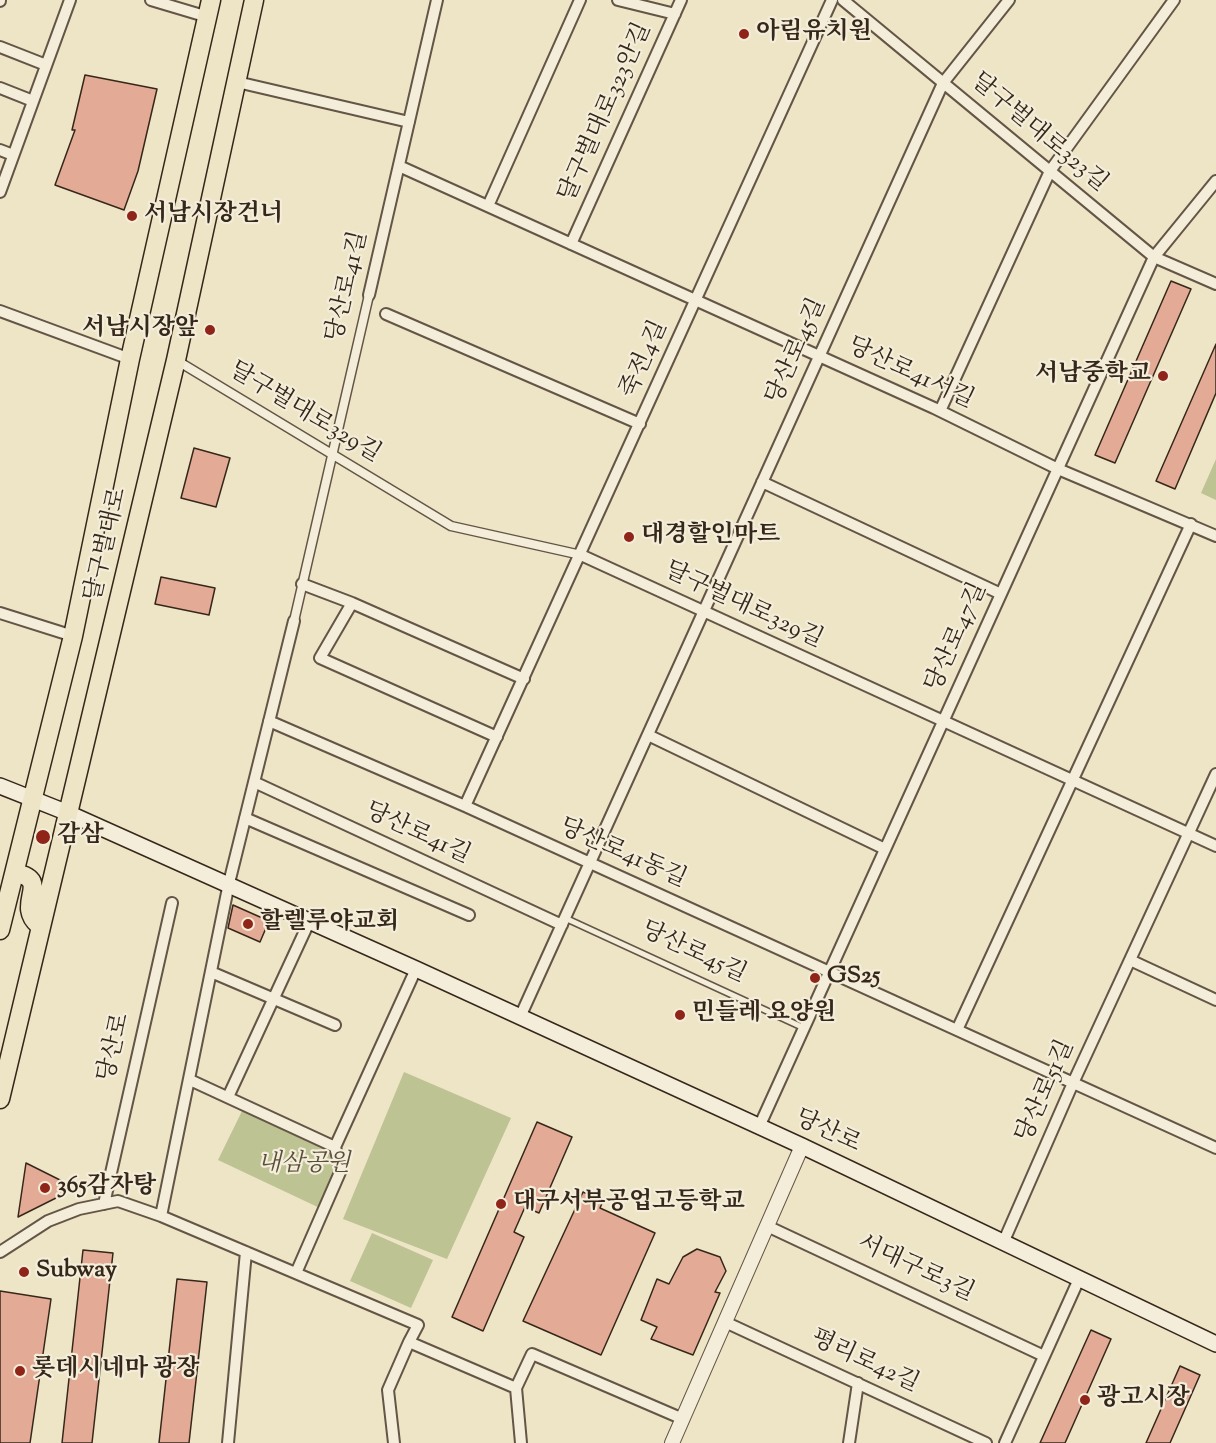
<!DOCTYPE html>
<html>
<head>
<meta charset="utf-8">
<style>
  body { margin:0 }
  canvas { display:block; background:#eee4c6 }
</style>
</head>
<body>
<canvas width="1216" height="1443"></canvas>
<script>
const ctx = document.querySelector('canvas').getContext('2d');
ctx.lineJoin = 'round';
function fillPath(path, color) { ctx.fillStyle = color; ctx.fill(path, 'evenodd'); }
function strokePath(path, color, width, dash) { ctx.strokeStyle = color; ctx.lineWidth = width; ctx.lineCap = dash ? 'butt' : 'round'; ctx.setLineDash(dash || []); ctx.stroke(path); }
function write(font, color, halo, rows, align = 'center') {
  ctx.font = font + ' "Sorts Mill Goudy","Noto Serif KR",serif'; ctx.lineWidth = 4.5; ctx.setLineDash([]); ctx.textBaseline = 'middle'; ctx.strokeStyle = halo; ctx.fillStyle = color; for (const [text, x, y, turn = 0] of rows) {
    ctx.save(); ctx.translate(x, y); ctx.rotate((+turn || 0) * Math.PI / 180); ctx.textAlign = isNaN(turn) ? turn : align; if (halo) ctx.strokeText(text, 0, 0); ctx.fillText(text, 0, 0); ctx.restore();
  }
}
fillPath(new Path2D(`
  M1216,459V500L1201,493Z
  M404,1072L511,1118L447,1259L343,1219Z
  M245,1105L335,1147L341,1170L324,1210L218,1160Z
  M372,1233L433,1260L411,1308L350,1281Z`), '#bdc392');
const building = new Path2D(`
  M85,75L157,89L138,171L124,210L55,185L75,130H72Z
  M1171,281L1191,289L1115,463L1095,455Z
  M1216,344V393L1175,489L1156,481Z
  M194,448L230,458L216,507L181,498Z
  M161,577L215,588L209,615L155,604Z
  M233,905L269,921L260,942L228,928Z
  M537,1122L572,1137L539,1213L525,1207L514,1232L524,1237L483,1331L452,1317Z
  M26,1163L68,1184L66,1193L18,1217Z
  M583,1192L603,1201L600,1208L655,1233L601,1355L523,1321Z
  M697,1249L720,1257L726,1271L715,1292L720,1293L693,1355L651,1339L657,1327L641,1320L657,1279L669,1284L683,1257Z
  M83,1250L113,1253L92,1443H62Z
  M177,1279L207,1282L189,1443H159Z
  M0,1291L51,1299L30,1443H0Z
  M1091,1330L1111,1339L1065,1443H1040Z
  M1180,1366L1200,1375L1170,1443H1146Z`);
fillPath(building, '#e3ab95');
strokePath(building, '#36271b', 1.5);
const service = new Path2D(`
  M565,918L804,1028`);
const pedestrian = new Path2D(`
  M176,360L451,526L581,555
  M294,621L369,295`);
const minor = new Path2D(`
  M151,0L208,17
  M618,0L675,14
  M843,0L1154,257L1216,284
  M0,1V0
  M0,47L46,65
  M237,82L409,122
  M0,88L33,101
  M0,150L13,155
  M399,166L934,408L1058,469L1216,536
  M0,192L70,0
  M488,206L580,0
  M571,244L681,0
  M369,295L437,0
  M0,311L130,359
  M386,314L640,424
  M940,411L1050,171L1174,0
  M762,482L1001,594
  M581,555L1216,846
  M302,584L352,603L524,679
  M352,603L320,658L497,737
  M0,613L73,636
  M269,721L465,806L1216,1148
  M648,735L885,849
  M254,782L562,925
  M465,806L832,0
  M245,818L469,915
  M1130,960L1216,1000
  M211,972L335,1025
  M520,1017L943,83L1009,0
  M957,1030L1191,524
  M190,1080L335,1147
  M228,1097L310,920
  M759,1127L1154,257L1216,181
  M104,1204L172,903
  M161,1216L229,883L294,621
  M767,1226L1044,1356
  M1003,1243L1073,1083L1216,774
  M0,1252L48,1221L79,1209L118,1201L161,1216L418,1325L409,1342L516,1388
  M296,1273L341,1170L335,1147L416,969
  M725,1322L986,1443
  M516,1388L532,1354L683,1419
  M516,1388L521,1443
  M228,1443L246,1252
  M394,1443L388,1390L409,1342
  M849,1443L858,1383
  M1005,1443L1079,1279`);
const tertiary = new Path2D(`
  M672,1443L802,1146`);
const secondary = new Path2D(`
  M0,786L68,813L416,969L802,1146L1216,1344`);
const primary = new Path2D(`
  M15,873C53,880 14,904 39,925
  M0,930L73,636L130,359L211,0
  M0,1099L176,360L254,0`);
strokePath(service, '#645646', 8);
strokePath(pedestrian, '#645646', 11);
strokePath(minor, '#645646', 14);
strokePath(tertiary, '#645646', 16);
strokePath(secondary, '#36271b', 18);
strokePath(primary, '#36271b', 21);
strokePath(service, '#f4edda', 5);
strokePath(pedestrian, '#f4edda', 8);
strokePath(minor, '#f4edda', 10);
strokePath(tertiary, '#f4edda', 14);
strokePath(secondary, '#f4edda', 15);
strokePath(primary, '#eee4c6', 18);
for (const [x, y, r, color] of [
  [744,34,6,"#8f2418"],
  [132,216,6,"#8f2418"],
  [210,330,6,"#8f2418"],
  [1163,376,6,"#8f2418"],
  [629,537,6,"#8f2418"],
  [43,837,8,"#8f2418"],
  [248,924,6,"#8f2418"],
  [815,978,6,"#8f2418"],
  [680,1015,6,"#8f2418"],
  [45,1188,6,"#8f2418"],
  [501,1204,6,"#8f2418"],
  [24,1272,6,"#8f2418"],
  [20,1371,6,"#8f2418"],
  [1085,1400,6,"#8f2418"]
]) { const dot = new Path2D(); dot.arc(x, y, r, 0, 2 * Math.PI); ctx.fillStyle = color; ctx.fill(dot); strokePath(dot, '#f4edda', 2); }
write('bold 24px', '#36271b', '#f4edda', [
  ["아림유치원",756,34],
  ["서남시장건너",144,216],
  ["서남시장앞",198,330,"right"],
  ["서남중학교",1151,376,"right"],
  ["대경할인마트",641,537],
  ["감삼",57,837],
  ["할렐루야교회",260,924],
  ["GS25",827,978],
  ["민들레 요양원",692,1015],
  ["365감자탕",57,1188],
  ["대구서부공업고등학교",513,1204],
  ["Subway",36,1272],
  ["롯데시네마 광장",32,1371],
  ["광고시장",1097,1400]
], 'left');
write('24px', '#36271b', '#f4edda', [
  ["달구벌대로323안길",607,113,-66],
  ["달구벌대로323길",1038,134,40],
  ["당산로41길",349,287,-77],
  ["당산로45길",798,352,-66],
  ["죽전4길",646,360,-66],
  ["당산로41서길",910,375,25],
  ["달구벌대로329길",304,414,31],
  ["달구벌대로",108,545,-77],
  ["달구벌대로329길",743,607,25],
  ["당산로47길",958,638,-66],
  ["당산로41길",417,835,25],
  ["당산로41동길",622,855,24],
  ["당산로45길",693,954,25],
  ["당산로",116,1048,-77],
  ["당산로51길",1047,1092,-66],
  ["당산로",827,1133,25],
  ["서대구로3길",915,1270,25],
  ["평리로42길",864,1363,25]
]);
write('italic 24px', '#584e39', '#f4edda', [
  ["내삼공원",304,1166]
]);
</script>
</body>
</html>
